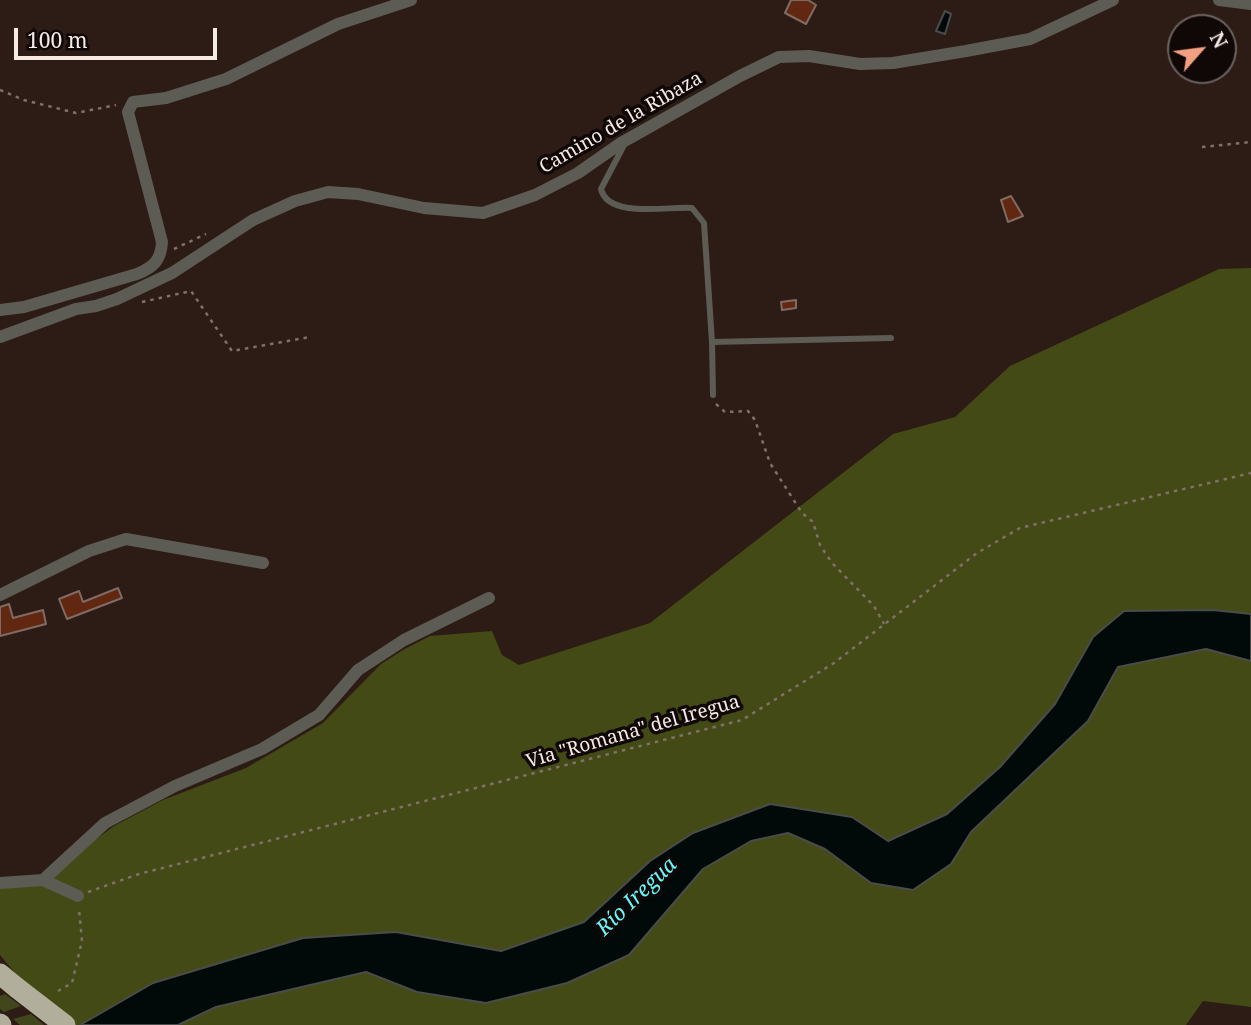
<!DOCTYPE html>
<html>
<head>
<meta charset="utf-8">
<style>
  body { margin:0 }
  #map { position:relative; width:1251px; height:1025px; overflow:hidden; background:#2d1c16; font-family:"Noto Serif",serif }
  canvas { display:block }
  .north { position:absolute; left:1167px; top:14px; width:70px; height:70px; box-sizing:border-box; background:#0f0806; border:2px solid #6b625f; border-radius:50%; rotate:62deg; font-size:19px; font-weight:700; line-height:28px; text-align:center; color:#f6eae5 }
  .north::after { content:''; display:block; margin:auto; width:24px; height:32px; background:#f2a081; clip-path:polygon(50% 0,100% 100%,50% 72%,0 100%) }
  .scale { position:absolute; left:14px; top:28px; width:203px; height:32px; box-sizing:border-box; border:4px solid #f6eae5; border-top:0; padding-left:9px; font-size:21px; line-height:24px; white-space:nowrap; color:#f6eae5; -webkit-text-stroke:5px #0f0806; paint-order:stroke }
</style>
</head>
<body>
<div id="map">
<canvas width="1251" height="1025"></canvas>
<div class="north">N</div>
<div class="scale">100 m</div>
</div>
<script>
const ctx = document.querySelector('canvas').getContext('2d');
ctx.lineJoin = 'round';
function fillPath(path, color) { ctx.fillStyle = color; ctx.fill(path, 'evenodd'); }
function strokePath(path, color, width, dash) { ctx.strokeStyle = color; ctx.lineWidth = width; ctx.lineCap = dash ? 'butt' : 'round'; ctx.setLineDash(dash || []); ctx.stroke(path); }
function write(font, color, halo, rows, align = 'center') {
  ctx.font = font + ' "Noto Serif",serif'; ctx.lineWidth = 7; ctx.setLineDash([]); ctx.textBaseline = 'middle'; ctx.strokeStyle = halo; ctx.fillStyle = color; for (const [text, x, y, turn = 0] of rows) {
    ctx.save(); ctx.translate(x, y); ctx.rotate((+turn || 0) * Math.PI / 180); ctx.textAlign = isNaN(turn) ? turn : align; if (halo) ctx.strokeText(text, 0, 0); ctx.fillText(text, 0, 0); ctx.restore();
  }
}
fillPath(new Path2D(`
  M5,994L21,1006L4,1012L0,1009V996Z
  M31,1014L44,1025H20L13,1019Z`), '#41461d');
fillPath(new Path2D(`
  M1251,268V1007L1203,1001L1186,1025H58L0,955V884H35L114,826L163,800L246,768L323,723L381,664L403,650L430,636L492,631L502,655L519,665L650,623L893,434L955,417L1010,366L1219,269Z`), '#444a15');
const water = new Path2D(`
  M945,11L951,14L945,34L936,31Z
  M1213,610L1251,614V661L1206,649L1118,667L1088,721L971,832L951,864L913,890L871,883L825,849L788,833L751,841L703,869L629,955L567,983L486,1003L417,992L366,972L216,1007L178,1025H80L153,983L303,938L396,932L501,951L584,922L650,861L693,833L770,804L852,817L888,841L947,814L1000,767L1055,704L1093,637L1124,611Z`);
fillPath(water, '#010909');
strokePath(water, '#4a4c4b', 2);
const building = new Path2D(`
  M791,0H808L816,5L806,24L785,13Z
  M1228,43L1230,59L1223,60V44Z
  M1011,196L1023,216L1008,222L1001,200Z
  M796,300V308L782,310L781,302Z
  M118,588L122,598L67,619L59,599L79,591L83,602Z
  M9,604L13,618L43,610L46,624L0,636V607Z`);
fillPath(building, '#622710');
strokePath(building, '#806b64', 2);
strokePath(new Path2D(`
  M0,90L24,100L76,113L116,105
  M1202,147L1251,142
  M174,249L206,234
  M142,302L191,291L232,351L310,337
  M716,404L725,412L748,411L755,420L770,463L802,513L813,522L820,545L832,563L874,606L884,624
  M88,892L139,874L742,720L834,663L977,553L1020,528L1251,473
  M58,991L72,983L82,941L79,909`), '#7f706a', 2.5, [3.5, 5]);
strokePath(new Path2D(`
  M624,145L601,189C608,219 669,206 692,208L704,223L712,342L891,338
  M712,342L713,395`), '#5c5c54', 6);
strokePath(new Path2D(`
  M1219,0L1251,4
  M0,310L24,307L137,274C154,267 161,260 162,242L128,112L133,102L166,98L226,79L338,24L411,0
  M0,337L76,309L96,306L117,299L172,273L253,220L295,201L328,192L358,194L424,208L483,213L535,195L578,173L621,143L740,76L779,57L809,56L860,64L893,63L966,51L1030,39L1113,0
  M0,595L89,551L126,539L263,563
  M43,880L105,823L175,786L262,749L319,715L358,670L404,640L489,598
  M0,883L43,880L78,896`), '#5c5c54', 12);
strokePath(new Path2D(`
  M0,974L17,988
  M0,1024L1,1025`), '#b1af9b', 21);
strokePath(new Path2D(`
  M17,988L65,1025`), '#b1af9b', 21);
write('19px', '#f6eae5', '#0f0806', [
  ["Camino de la Ribaza",621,123,-30],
  ["Via \"Romana\" del Iregua",633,732,-16]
]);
write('italic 21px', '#68f7fa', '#0f0806', [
  ["Río Iregua",637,897,-44]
]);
</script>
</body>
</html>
